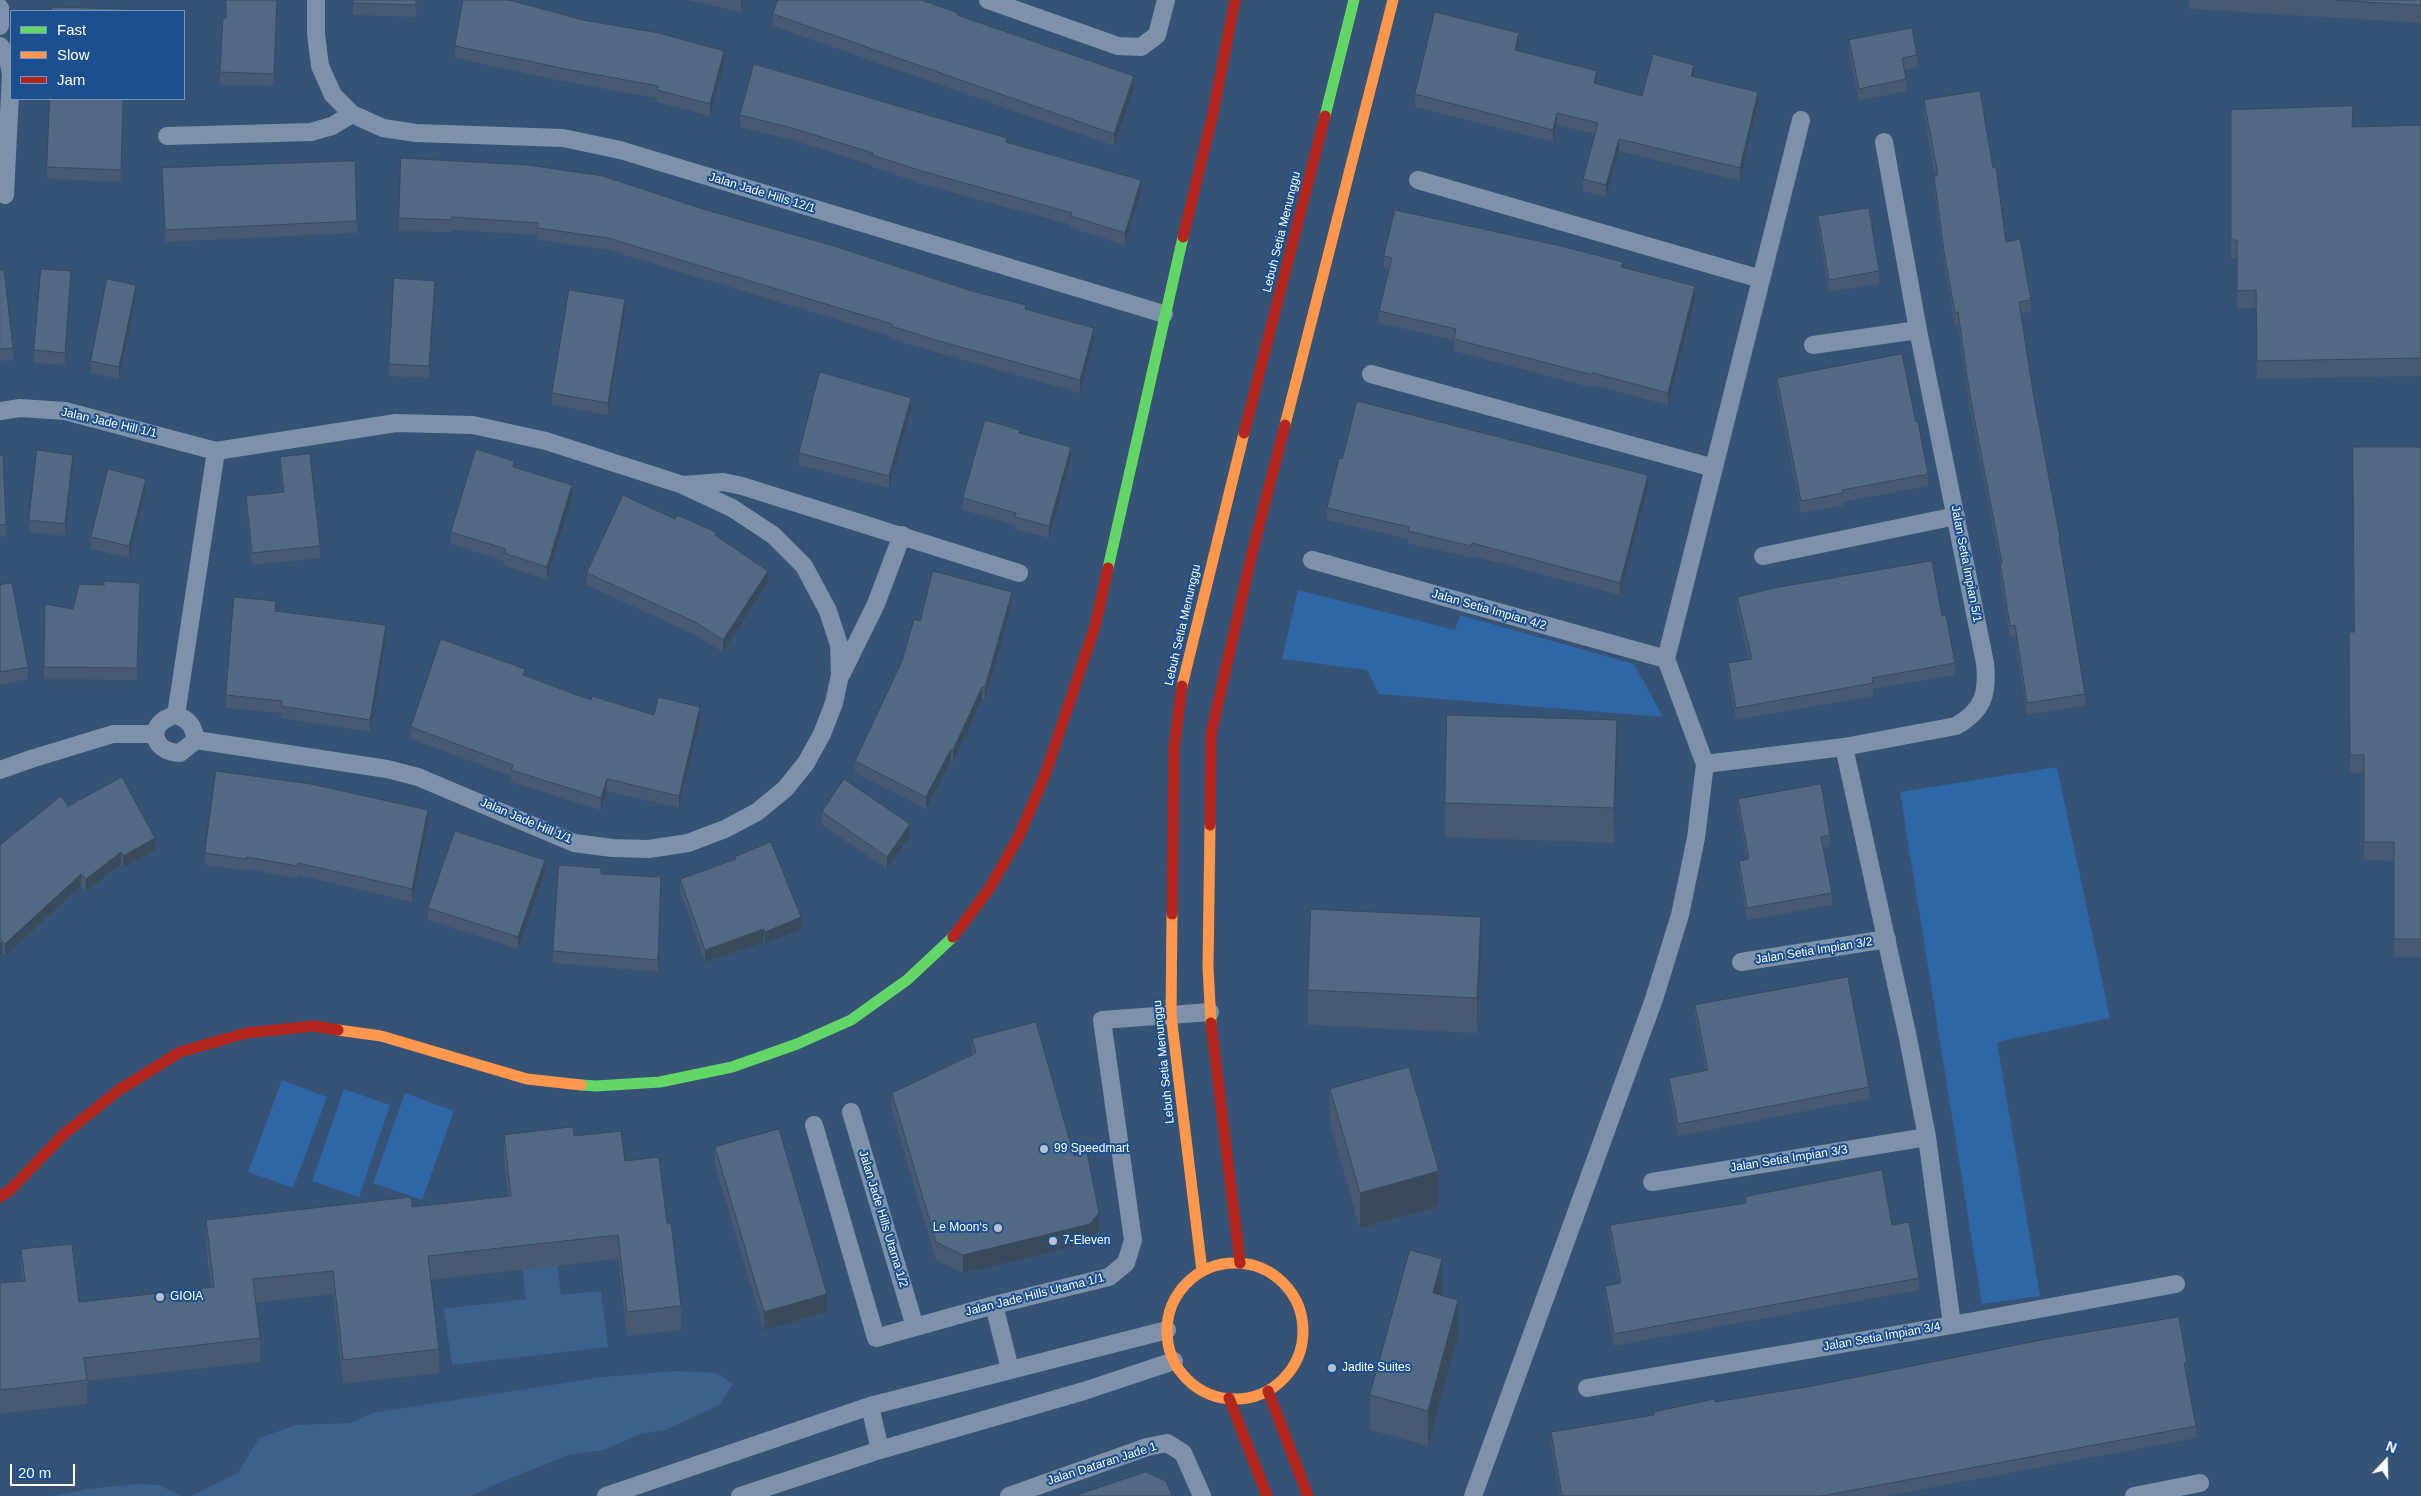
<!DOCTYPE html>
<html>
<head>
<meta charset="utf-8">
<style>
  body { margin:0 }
  #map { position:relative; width:2421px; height:1496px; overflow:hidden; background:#365274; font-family:Helvetica,sans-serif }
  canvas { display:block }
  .legend { position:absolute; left:10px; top:10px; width:175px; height:90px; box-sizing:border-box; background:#1b4f8f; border:1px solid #7695bc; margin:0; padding:6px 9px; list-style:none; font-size:15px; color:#fff }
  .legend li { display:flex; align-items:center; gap:10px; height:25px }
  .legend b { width:25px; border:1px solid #7695bc }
  .north { position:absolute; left:2361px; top:1436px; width:50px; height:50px; -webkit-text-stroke:4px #1b4f8f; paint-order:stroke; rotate:21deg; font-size:14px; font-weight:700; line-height:20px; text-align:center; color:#fff }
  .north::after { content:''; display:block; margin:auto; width:18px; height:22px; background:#fff; clip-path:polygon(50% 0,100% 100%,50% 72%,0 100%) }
  .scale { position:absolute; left:10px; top:1464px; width:65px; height:22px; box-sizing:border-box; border:2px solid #fff; border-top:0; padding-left:6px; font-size:15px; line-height:18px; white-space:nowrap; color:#fff; -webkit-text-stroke:4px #1b4f8f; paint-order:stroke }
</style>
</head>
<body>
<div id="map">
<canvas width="2421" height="1496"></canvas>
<ul class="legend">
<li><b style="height:6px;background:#63d668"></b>Fast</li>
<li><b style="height:6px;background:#ff974d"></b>Slow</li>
<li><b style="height:6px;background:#b3261e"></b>Jam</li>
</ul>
<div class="north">N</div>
<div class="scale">20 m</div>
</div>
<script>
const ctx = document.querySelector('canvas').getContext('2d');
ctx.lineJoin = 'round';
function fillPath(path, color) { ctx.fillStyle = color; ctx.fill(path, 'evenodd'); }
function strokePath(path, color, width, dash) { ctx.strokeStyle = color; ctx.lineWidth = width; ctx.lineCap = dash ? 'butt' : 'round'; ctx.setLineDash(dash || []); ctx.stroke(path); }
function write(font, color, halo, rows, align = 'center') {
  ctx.font = font + ' Helvetica,sans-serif'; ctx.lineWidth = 4; ctx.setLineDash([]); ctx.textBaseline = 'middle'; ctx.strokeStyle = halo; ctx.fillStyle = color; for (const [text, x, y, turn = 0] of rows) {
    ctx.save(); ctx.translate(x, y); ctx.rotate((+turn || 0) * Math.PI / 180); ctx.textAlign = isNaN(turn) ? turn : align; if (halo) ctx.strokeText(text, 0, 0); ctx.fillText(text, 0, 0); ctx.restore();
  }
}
fillPath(new Path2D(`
  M1298,590L1455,630L1460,615L1634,664L1663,717L1379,694L1367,670L1282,659Z
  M2057,767L2110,1018L1997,1042L2040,1296L1982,1304L1900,792Z
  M282,1080L327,1097L293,1188L248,1172Z
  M344,1089L390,1105L359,1197L312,1181Z
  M405,1093L454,1111L422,1200L373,1183Z`), '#2f66a5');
fillPath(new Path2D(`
  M552,1222L561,1295L601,1291L608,1347L452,1365L444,1309L526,1299L517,1226Z
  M676,1371L717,1373L733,1384L719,1405L666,1430L640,1434L604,1450L568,1455L494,1485L471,1496H191L238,1473L259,1438L296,1425L351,1423L372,1413L603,1377Z
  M138,1484L159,1485L182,1496H53L86,1489Z`), '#3b618d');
strokePath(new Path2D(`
  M316,0V34L320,66L333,95L352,114L383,128L416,133L563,138L620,150L1164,314
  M988,0L1118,46L1141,47L1157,35L1166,0
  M0,8V26
  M0,46L7,55L11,74L5,195
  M167,136L311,132L332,126L352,114
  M1418,180L1761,279
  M1813,345L1918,330
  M1371,374L1714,468
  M0,411L20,408L65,411L216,451L396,423L473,425L546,441L683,485L723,482L742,486L1019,573
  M1763,556L1956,516
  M1312,560L1666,659
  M842,673L876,604L902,535
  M176,715L216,451
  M176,715C190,720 193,726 196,740L180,753C150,752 146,722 176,715Z
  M196,740L387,769L418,777L574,843L612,848L649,849L688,843L725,829L757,812L785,789L806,763L822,734L834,703L840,675L839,645L828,611L804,566L773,535L732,508L683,485
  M1844,747L1908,1038L1927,1137L1952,1325
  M1705,764L1844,747L1956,726C1984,710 1988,693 1985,663L1918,330L1884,142
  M0,770L31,759L113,734H155
  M1741,962L1887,939
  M851,1112L915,1327
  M814,1125L876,1338L994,1305L1109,1277L1126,1263L1133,1240L1102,1020L1210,1012
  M1652,1182L1927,1137
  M994,1305L1010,1369
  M1587,1388L1952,1325L2176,1284
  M870,1406L880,1450
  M606,1496L870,1406L1167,1330
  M740,1496L880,1450L1084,1391L1174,1361
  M1009,1496L1147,1447L1167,1443L1183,1453L1202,1496
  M1473,1496L1654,999L1680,915L1696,838L1705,764L1666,659L1801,120
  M2134,1496L2200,1483`), '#7d92a8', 18);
strokePath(new Path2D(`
  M1325,116L1354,0
  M1108,568L1183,237
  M581,1085L596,1086L660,1082L732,1067L797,1044L851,1020L907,980L953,937`), '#63d668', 11);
strokePath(new Path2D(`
  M1285,425L1393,0
  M1182,686L1244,433
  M1210,825L1208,967L1211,1023
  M1172,914L1171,1015L1202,1271
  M338,1030L381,1036L527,1079L581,1085
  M1167 1331a68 68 0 1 1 136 0a68 68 0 1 1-136 0Z`), '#ff974d', 11);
strokePath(new Path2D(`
  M1183,237L1213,113L1235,0
  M1244,433L1325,116
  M1210,825L1211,734L1252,553L1285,425
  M1172,914L1174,748L1182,686
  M953,937L989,889L1019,836L1045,775L1095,626L1108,568
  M1211,1023L1240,1263
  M0,1197L10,1190L65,1133L119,1090L180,1052L246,1033L314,1026L338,1030
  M1268,1391L1308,1496
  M1229,1398L1267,1496`), '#b3261e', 11);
fillPath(new Path2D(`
  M277,0L274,86L220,85V72L226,18Z
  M353,0H417L416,17L353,15Z
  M687,0H743L741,12Z
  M2189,0H2421V23L2189,9Z
  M773,14L958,16L1134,89L1114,146L773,26Z
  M1849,40L1917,55V67L1904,70L1906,79V91L1859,101L1849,53Z
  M1519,45L1518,51L1597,83L1596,84L1642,96L1694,77L1758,104L1740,181L1619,151L1606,197L1583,191V179L1595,134L1557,125L1553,142L1415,107V94Z
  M455,46L724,63L710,116L657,102V98L571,83L455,58Z
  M124,99L121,182L47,179V167Z
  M1924,100L1993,168L2006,242L2031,300V312L2021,313L2034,398L2060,537V548L2085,694V706L2027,715L2015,637L2010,638L2000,576V564L1970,409L1958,324L1955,325L1944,264L1934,188V176H1935L1924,112Z
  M2231,110L2353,127L2421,125V376L2257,379L2256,308L2237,309V258H2231Z
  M740,115L1007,142L1141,192L1125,245L1071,228V225L925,185L872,167V165L792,140L740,127Z
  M162,168L357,221V233L165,242Z
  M706,210L1026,310L1094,340L1080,393L939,353L891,339V336L608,250L537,240V235L452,230V232L399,231V218Z
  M1818,216L1879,271V284L1829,292L1818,228Z
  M1384,256L1623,267L1695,299L1668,405L1593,385V388L1454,351V340L1379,323V311L1389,269L1384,268Z
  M0,270L13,348V360L0,361Z
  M71,283L65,365L34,363V350Z
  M435,293L429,378L389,376V364Z
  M136,297L119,379L91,373V361Z
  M625,312L608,415L552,405V393Z
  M1777,378L1916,422L1928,474V486L1843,502V506L1801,513L1777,390Z
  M911,410L889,488L799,465V453Z
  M2421,447V957H2394V861L2364,860V773H2350L2349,632H2354Z
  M0,455L6,524V536L0,537Z
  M280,457L320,546V558L252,565L246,508V496L283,492L280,470Z
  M1071,459L1049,538L1015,529V525L963,510V498Z
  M1342,459L1648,487L1620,595L1472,556L1471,558L1408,543V539L1327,520V508Z
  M73,467L65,536L29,532V520Z
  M146,491L129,558L91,549V537Z
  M572,497L547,579L504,566V561L451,544V532Z
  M675,519L716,536L768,583L723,652L695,635L587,585V573Z
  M140,583L137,680L44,679L45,604L73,609L104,585Z
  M0,585L28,667V679L0,685Z
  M1737,597L1942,616L1955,663V675L1873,689V696L1736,720L1728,675V663L1749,659L1737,609Z
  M1012,604L985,700L982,699L953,762L951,761L926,809L855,773V761L902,661L920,621Z
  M276,611L386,637L370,732L281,718V713L226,708V695Z
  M525,675L591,700L654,715L700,719L679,808L607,791L601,810L511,782V776L411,739V727Z
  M1617,755L1614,843L1445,837V803Z
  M1738,799L1830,835V847L1823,848L1832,893V905L1747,920L1739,873V861L1747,860L1738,811Z
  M68,806L155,850L123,868L121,864L86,891L81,886L5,956L2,953L0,956V845Z
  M822,812L910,836L887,869L822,825Z
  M428,822L412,902L298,875L297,878L247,869L246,871L205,865V853Z
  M735,857L801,929L765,944L764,942L705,962L680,891V879L735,859Z
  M545,872L518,949L428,920V908Z
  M601,874L661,889L658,972L553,963V951Z
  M1481,951L1477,1033L1308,1025V990Z
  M1695,1005L1869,1087V1099L1678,1136L1669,1090V1078L1706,1070L1695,1017Z
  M972,1039L1074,1156L1099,1231L1090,1243L963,1273L936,1260L892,1111V1093L972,1054Z
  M1330,1089L1439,1206L1360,1228L1330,1124Z
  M504,1135L574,1136L625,1161L667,1223L681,1306V1330L627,1336L618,1259L431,1280L439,1349V1373L343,1384L333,1294L256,1303L260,1338V1362L87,1381V1404L0,1414V1283L22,1281L21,1273V1249L79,1302L211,1287L206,1244V1220L412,1207L508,1196L504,1159Z
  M715,1147L827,1312L764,1330L715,1165Z
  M1745,1197L1892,1225L1919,1278V1290L1614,1346L1605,1298V1286L1619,1283L1610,1238V1225L1745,1203Z
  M1442,1294V1295L1458,1335L1428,1446L1370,1430V1395Z
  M2187,1363V1375H2186L2196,1426V1438L1887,1496H1560L1551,1444V1432L1654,1415V1412L1715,1402Z`), '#475a72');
fillPath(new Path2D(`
  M277,0L274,86V74Z
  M741,0H743L741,12Z
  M1519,33V45L1515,62V50Z
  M724,51V63L710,116V104Z
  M1694,65V77L1691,76Z
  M1597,71V83L1594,96V83Z
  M1134,76V89L1114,146V134Z
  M1758,92V104L1740,181V168Z
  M1557,113V125L1553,142V130Z
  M1619,139V151L1606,197V185Z
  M1141,180V192L1125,245V233Z
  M71,271V283L65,365V353Z
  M435,281V293L429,378V366Z
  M136,285V297L119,379V367Z
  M1695,286V299L1668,405V393Z
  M625,299V312L608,415V403Z
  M1094,328V340L1080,393V380Z
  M911,398V410L889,488V476Z
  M1071,447V459L1049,538V526Z
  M73,455V467L65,536V524Z
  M1648,475V487L1620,595V583Z
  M146,479V491L129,558V546Z
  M572,485V497L547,579V567Z
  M768,571V583L723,652V640Z
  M1012,592V604L985,700V687Z
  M386,625V637L370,732V720Z
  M982,687V699L953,762V750Z
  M700,707V719L679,808V796Z
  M1617,720V755L1614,843V808Z
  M951,749V761L926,809V797Z
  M607,779V791L601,810V798Z
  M428,810V822L412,902V889Z
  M910,824V836L887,869V857Z
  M155,838V850L123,868V856Z
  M121,852V864L86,891V879Z
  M545,860V872L518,949V937Z
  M81,874V886L5,956V944Z
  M661,877V889L658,972V960Z
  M801,917V929L765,944V932Z
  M1481,917V951L1477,1033V998Z
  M764,929V942L705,962V950Z
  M2,941V953L0,956V944Z
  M1439,1171V1206L1360,1228V1193Z
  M1099,1213V1231L1090,1243L963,1273V1255Z
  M1442,1259V1294L1433,1328V1293Z
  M827,1294V1312L764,1330V1312Z
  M1458,1300V1335L1428,1446V1411Z`), '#394a5c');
const building = new Path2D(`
  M226,0H277L274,74L220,72L223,18H226Z
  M353,0H416V5L353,3Z
  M463,0H508L513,1L583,20L659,33L724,51L710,104L657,90L658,86L571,70L455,46Z
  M778,0H921L958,13L957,15L1134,76L1114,134L773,14Z
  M2335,0H2421V5Z
  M52,7L126,9V11H52Z
  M1435,12L1519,33L1515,50L1597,71L1594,83L1642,96L1653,54L1694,65L1691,76L1758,92L1740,168L1619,139L1606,185L1583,179L1598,123L1557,113L1553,130L1415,94Z
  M1912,28L1917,55L1902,58L1906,79L1859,89L1849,40Z
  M754,64L1007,138L1006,142L1141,180L1125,233L1071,216L1072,213L925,172L872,155L873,153L792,128L740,115Z
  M1980,91L1993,168L1996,167L2006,242L2020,239L2031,300L2019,302L2034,398L2060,537H2059L2085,694L2027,703L2015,625L2010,626L2000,563H2002L1970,396L1958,312L1955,313L1944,252L1934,176L1938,175L1924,100Z
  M50,99H123L121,170L47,167Z
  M2353,106L2352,127L2421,125V358L2257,361L2256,290L2237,291V240H2231V110Z
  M401,158L528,165L603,176L706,210L831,245L972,291L1026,305L1025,309L1094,328L1080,380L939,341L891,326L892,324L608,238L537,228L538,223L452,217V220L399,218Z
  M355,161L357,221L165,230L162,168Z
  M1869,208L1879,271L1829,280L1818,216Z
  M1395,210L1557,245L1623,262L1621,267L1695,286L1668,393L1593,373V375L1454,339L1456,329L1379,311L1392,258L1384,256Z
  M41,269L71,271L65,353L34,350Z
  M0,270H4L13,348L0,349Z
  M394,278L435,281L429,366L389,364Z
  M107,279L136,285L119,367L91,361Z
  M569,290L625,299L608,403L552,393Z
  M1902,354L1916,422H1918L1928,474L1842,490L1843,493L1801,501L1777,378Z
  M820,372L911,398L889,476L799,453Z
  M1357,401L1648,475L1620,583L1472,543L1471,546L1408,531L1409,527L1327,508L1339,458L1342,459Z
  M985,420L1020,430L1019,433L1071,447L1049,526L1015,517L1016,513L963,498Z
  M2353,447H2421V939H2394V842H2364V755H2350L2349,632H2354Z
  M476,449L514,461L513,467L572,485L547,567L504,553L506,549L451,532Z
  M37,450L73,455L65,524L29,520Z
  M310,454L320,546L252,553L246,496L284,492L280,457Z
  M0,455H3L6,524L0,525Z
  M108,469L146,479L129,546L91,537Z
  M623,495L675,519L677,515L716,532L715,535L768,571L723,640L695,622L587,573Z
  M1932,561L1942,616L1946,615L1955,663L1872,678L1873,683L1736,708L1728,663L1752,659L1737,597L1774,588Z
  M933,571L1012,592L985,687H982L953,750L951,749L926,797L855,761L902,661L914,619L920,621Z
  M104,581L140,583L137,668L44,667L45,604L73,609L79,584L104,585Z
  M12,583L28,667L0,672V585Z
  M234,597L276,601L275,611L386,625L370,720L281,706L282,701L226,695Z
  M441,639L525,669L523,675L591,700L592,696L654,715L658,697L700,707L679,796L607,779L601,798L511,770L513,765L411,727Z
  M1447,715L1617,720L1614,808L1445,803Z
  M216,771L311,784L428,810L412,889L298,863L297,866L247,857L246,859L205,853Z
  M122,777L155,838L123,856L121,852L86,879L81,874L5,944L2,941L0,944V845L61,796L68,806Z
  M844,779L910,824L887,857L822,812Z
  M1821,784L1830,835L1821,837L1832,893L1747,908L1739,861L1749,859L1738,799Z
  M455,831L545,860L518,937L428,908Z
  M771,842L801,917L765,932L764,929L705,950L680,879L736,859L735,857Z
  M559,865L601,868V874L661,877L658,960L553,951Z
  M1311,909L1481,917L1477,998L1308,990Z
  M1848,977L1869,1087L1678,1124L1669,1078L1708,1070L1695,1005Z
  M1036,1022L1074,1156L1087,1152L1099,1213L1090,1224L963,1255L936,1242L892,1093L976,1053L972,1039Z
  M1409,1067L1439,1171L1360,1193L1330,1089Z
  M573,1127L574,1136L621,1131L625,1161L659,1157L667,1223H671L681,1306L627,1312L618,1235L428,1256L439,1349L343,1360L333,1271L253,1279L260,1338L84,1358L87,1380L0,1390V1283L25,1281L21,1249L72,1244L79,1302L214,1287L206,1220L411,1197L412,1207L511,1196L504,1135Z
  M779,1129L827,1294L764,1312L715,1147Z
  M1882,1170L1892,1225L1909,1222L1919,1278L1614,1334L1605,1286L1621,1283L1610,1225L1746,1203L1745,1197Z
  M1410,1250L1442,1259L1433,1293L1458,1300L1428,1411L1370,1395Z
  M2179,1317L2187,1363H2184L2196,1426L1821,1496H1562L1551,1432L1654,1415V1412L1714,1399L1715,1402L1807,1387L2041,1340Z
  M1146,1472L1166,1481L1172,1496H1074Z`);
fillPath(building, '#526984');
strokePath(building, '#394a5c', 1);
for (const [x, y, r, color] of [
  [1044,1149,5,"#b9c2ce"],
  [998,1228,5,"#b9c2ce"],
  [1053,1241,5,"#b9c2ce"],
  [160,1297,5,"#b9c2ce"],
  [1332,1368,5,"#b9c2ce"]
]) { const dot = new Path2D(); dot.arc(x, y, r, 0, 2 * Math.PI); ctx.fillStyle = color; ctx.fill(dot); strokePath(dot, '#1b4f8f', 2); }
write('12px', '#fff', '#1b4f8f', [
  ["Jalan Jade Hills 12/1",762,193,17],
  ["Lebuh Setia Menunggu",1282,232,-76],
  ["Jalan Jade Hill 1/1",109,423,13],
  ["Jalan Setia Impian 5/1",1966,564,79],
  ["Jalan Setia Impian 4/2",1489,610,16],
  ["Lebuh Setia Menunggu",1183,625,-77],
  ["Jalan Jade Hill 1/1",526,821,23],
  ["Jalan Setia Impian 3/2",1814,951,-9],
  ["Lebuh Setia Menunggu",1164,1062,-96],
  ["Jalan Setia Impian 3/3",1789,1159,-9],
  ["Jalan Jade Hills Utama 1/2",883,1219,73],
  ["Jalan Jade Hills Utama 1/1",1035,1295,-14],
  ["Jalan Setia Impian 3/4",1882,1337,-10],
  ["Jalan Dataran Jade 1",1102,1464,-18]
]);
write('12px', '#fff', '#1b4f8f', [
  ["99 Speedmart",1054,1149],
  ["Le Moon‘s",988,1228,"right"],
  ["7-Eleven",1063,1241],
  ["GIOIA",170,1297],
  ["Jadite Suites",1342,1368]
], 'left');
</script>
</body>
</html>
